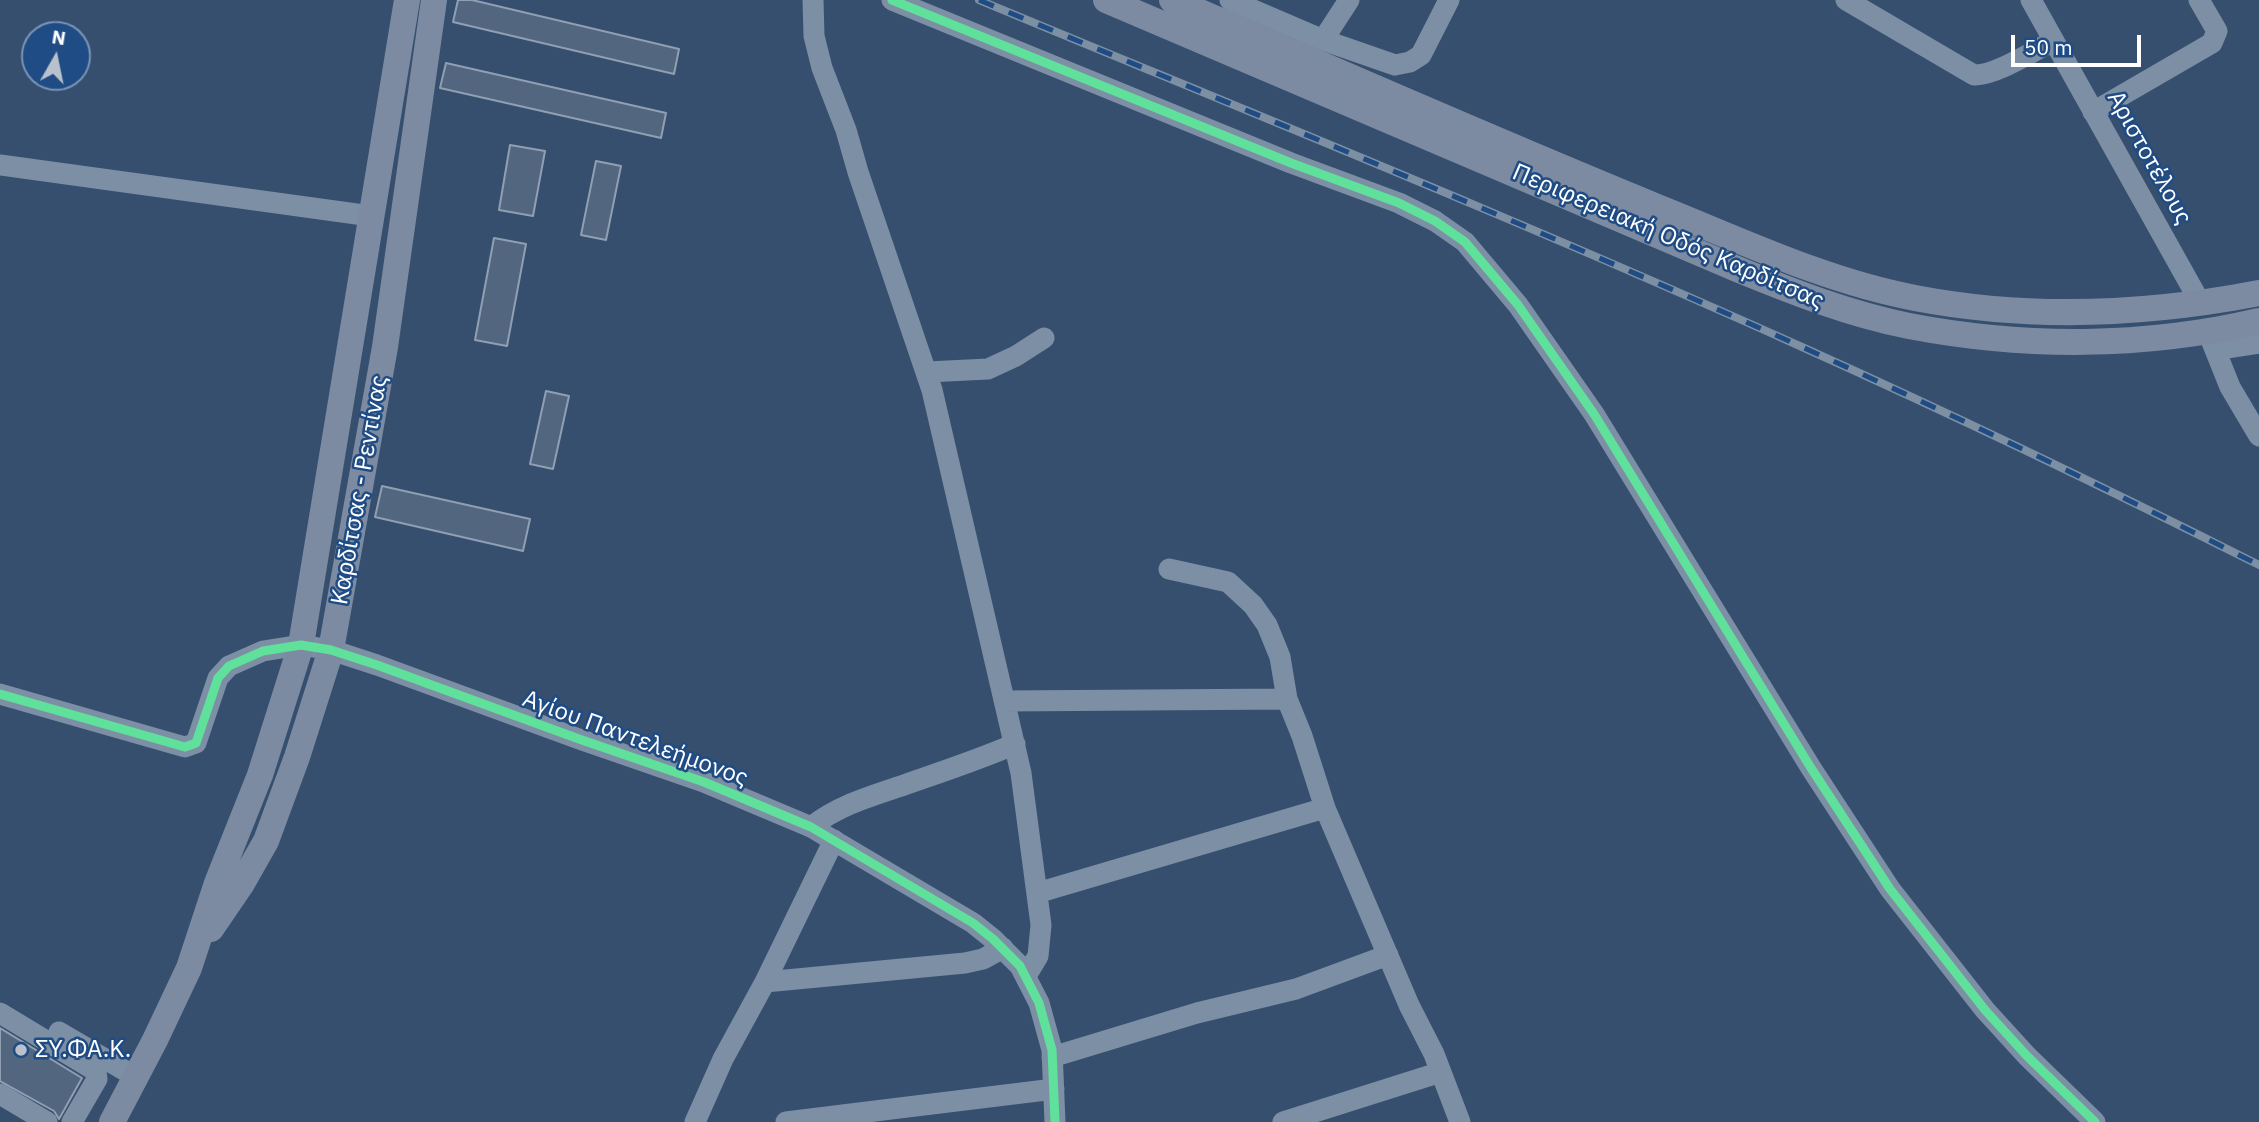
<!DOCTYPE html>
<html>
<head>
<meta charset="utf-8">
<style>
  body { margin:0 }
  #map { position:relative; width:2259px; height:1122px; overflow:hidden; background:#364f6e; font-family:"IBM Plex Sans",sans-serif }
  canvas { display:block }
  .north { position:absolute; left:21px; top:21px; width:70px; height:70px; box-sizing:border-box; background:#1f4c85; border:2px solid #7994b6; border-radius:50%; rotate:9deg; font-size:19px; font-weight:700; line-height:28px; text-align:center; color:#fff }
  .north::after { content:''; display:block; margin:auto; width:24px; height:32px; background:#b9c1cc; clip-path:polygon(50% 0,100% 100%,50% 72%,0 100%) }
  .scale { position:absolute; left:2011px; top:35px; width:130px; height:32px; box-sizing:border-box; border:4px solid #fff; border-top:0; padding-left:9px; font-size:21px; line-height:24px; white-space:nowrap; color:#fff; -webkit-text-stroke:5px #1f4c85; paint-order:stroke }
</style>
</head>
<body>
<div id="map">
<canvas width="2259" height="1122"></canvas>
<div class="north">N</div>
<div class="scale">50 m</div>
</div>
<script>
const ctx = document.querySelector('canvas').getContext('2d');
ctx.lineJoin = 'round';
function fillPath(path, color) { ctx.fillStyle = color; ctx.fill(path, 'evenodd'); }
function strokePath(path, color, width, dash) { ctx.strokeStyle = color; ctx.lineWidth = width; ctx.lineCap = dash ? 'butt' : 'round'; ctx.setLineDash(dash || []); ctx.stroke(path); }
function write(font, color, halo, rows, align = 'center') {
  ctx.font = font + ' "IBM Plex Sans",sans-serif'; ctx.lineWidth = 5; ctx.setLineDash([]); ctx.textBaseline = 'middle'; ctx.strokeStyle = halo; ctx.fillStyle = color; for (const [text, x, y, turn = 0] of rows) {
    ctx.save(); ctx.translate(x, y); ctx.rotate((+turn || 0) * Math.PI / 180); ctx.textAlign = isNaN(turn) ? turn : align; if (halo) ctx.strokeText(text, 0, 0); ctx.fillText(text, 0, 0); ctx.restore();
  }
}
const building = new Path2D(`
  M458,0H472L679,49L674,74L453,22Z
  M446,63L666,113L661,138L440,88Z
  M510,145L545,151L533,216L499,210Z
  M596,161L621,166L606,240L581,235Z
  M494,238L526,244L507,346L475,340Z
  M546,391L569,396L553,469L530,464Z
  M382,486L530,519L523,551L375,517Z
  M0,1028L82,1078L59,1119L54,1111L0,1081Z`);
fillPath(building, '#52667f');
strokePath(building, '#909fb2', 2);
strokePath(new Path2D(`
  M813,0L814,36L822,68L846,130L858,172L932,390L1021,773L1041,925L1038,956L1026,976
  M892,0L1291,163L1399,203L1435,221L1465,242L1518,305L1594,414L1811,768L1890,889L1985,1010L2027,1056L2095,1122
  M1230,0L1323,40L1395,65L1410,62L1421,55L1449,0
  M1846,0L1974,75C1994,76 2034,51 2053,41
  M2031,0L2201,304
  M1323,40L1349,0
  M2093,112L2212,43L2217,31L2199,0
  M0,165L371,216
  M2208,332L2230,387L2259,436
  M2215,350L2259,343
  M927,372L988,369L1016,356L1044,338
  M1169,569L1228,582L1253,605L1267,625L1280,657L1287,699L1302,736L1325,808L1409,1005L1434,1054L1460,1122
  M0,694L185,747L196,743L218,678L229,666L263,651L301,645L331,650L377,665L579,739L704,782L811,827L973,923L993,939L1020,966L1039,1003L1052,1050L1055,1122
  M1004,701L1287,699
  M811,827C839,805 871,796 904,785C941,772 978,760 1015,744
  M1037,893L1325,808
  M765,982L965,963L983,959L1003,948
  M0,1013L96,1071L97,1079L72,1122
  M59,1032L136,1077
  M1052,1057L1197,1013L1296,989L1388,955
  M0,1094L47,1122
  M695,1122L723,1059L765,982L834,840
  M786,1122L1054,1089
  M1283,1122L1441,1072`), '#7d8fa4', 21);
strokePath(new Path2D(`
  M1106,0L1737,269C1793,292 1849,314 1909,326C2024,348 2145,348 2259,321
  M1172,0C1333,69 1493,140 1655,206C1740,240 1825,281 1915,298C2030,320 2145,315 2259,293
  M211,929L241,885L266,841L297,757L331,650L385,347L434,0
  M112,1122L155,1040L189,968L217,883L260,775L301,645L407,0`), '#7c8ba1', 26);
const rail = new Path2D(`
  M979,0C1254,114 1531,225 1802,347C1956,416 2108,489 2259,565`);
strokePath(rail, '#7d8fa3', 8);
strokePath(rail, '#1f4c85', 5, [16]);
strokePath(new Path2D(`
  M892,0L1291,163L1399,203L1435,221L1465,242L1518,305L1594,414L1811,768L1890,889L1985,1010L2027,1056L2095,1122
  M0,694L185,747L196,743L218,678L229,666L263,651L301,645L331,650L377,665L579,739L704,782L811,827L973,923L993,939L1020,966L1039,1003L1052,1050L1055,1122`), '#60e19b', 9);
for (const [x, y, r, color] of [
  [21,1050,7,"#b9c1cc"]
]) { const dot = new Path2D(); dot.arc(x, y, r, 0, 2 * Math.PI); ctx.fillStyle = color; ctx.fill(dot); strokePath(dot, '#1f4c85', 2.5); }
write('24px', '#fff', '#1f4c85', [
  ["Αριστοτέλους",2149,158,61],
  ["Περιφερειακή Οδός Καρδίτσας",1668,237,23],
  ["Καρδίτσας - Ρεντίνας",360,490,-80],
  ["Αγίου Παντελεήμονος",635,739,20]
]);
write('24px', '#fff', '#1f4c85', [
  ["ΣΥ.ΦΑ.Κ.",35,1050]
], 'left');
</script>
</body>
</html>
